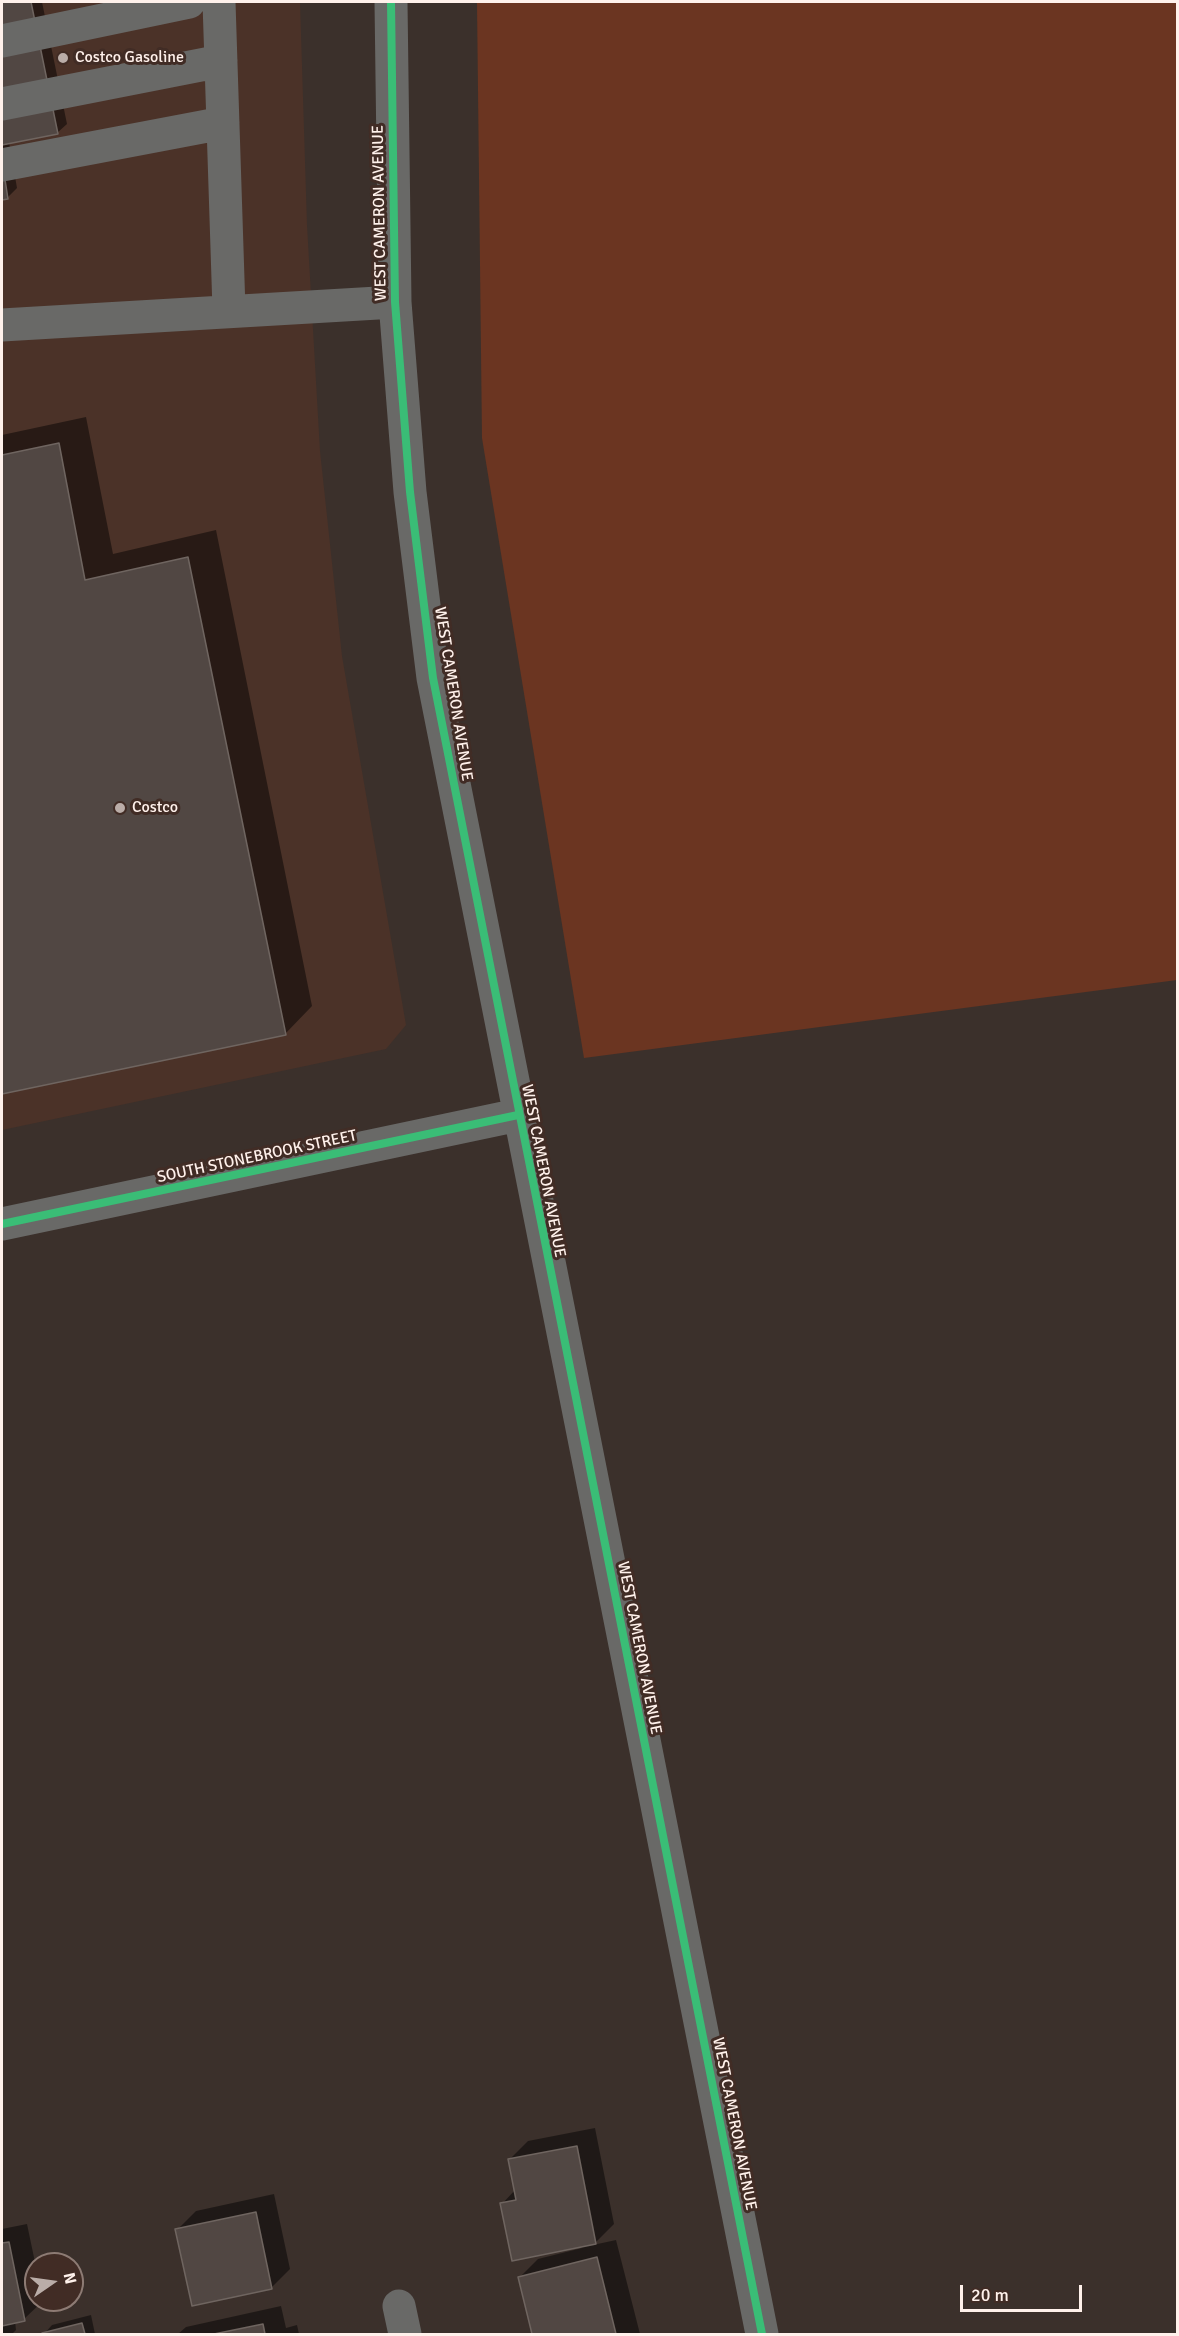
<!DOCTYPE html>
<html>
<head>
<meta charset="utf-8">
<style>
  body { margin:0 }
  #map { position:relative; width:1179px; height:2336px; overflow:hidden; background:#3b302b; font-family:Signika,sans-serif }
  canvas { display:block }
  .frame { position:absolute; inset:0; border:3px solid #fff1eb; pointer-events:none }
  .north { position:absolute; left:24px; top:2252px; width:60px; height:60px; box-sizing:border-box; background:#412c25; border:2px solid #8d7b74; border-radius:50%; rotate:77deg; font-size:16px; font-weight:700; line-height:24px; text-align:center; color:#fff1eb }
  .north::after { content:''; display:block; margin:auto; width:21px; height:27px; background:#baada8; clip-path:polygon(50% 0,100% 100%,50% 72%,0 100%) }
  .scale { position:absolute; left:960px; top:2285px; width:122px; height:27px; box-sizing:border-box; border:3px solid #fff1eb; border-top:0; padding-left:8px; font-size:18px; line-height:21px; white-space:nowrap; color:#fff1eb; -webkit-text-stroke:4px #412c25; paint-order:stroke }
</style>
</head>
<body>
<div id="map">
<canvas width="1179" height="2336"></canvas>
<div class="frame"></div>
<div class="north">N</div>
<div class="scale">20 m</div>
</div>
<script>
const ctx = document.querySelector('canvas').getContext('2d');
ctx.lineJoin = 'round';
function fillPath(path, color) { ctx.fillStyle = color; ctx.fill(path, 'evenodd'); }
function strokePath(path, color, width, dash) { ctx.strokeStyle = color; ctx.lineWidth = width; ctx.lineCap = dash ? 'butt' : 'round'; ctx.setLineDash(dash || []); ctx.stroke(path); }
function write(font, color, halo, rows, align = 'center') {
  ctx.font = font + ' Signika,sans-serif'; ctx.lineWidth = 6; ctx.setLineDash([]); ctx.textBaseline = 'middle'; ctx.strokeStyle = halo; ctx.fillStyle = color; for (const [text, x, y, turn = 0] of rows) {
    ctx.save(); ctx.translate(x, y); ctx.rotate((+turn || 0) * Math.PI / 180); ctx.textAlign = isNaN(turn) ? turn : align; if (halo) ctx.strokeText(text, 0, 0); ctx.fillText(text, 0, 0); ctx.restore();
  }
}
fillPath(new Path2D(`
  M2,2H300L307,225L320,451L342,656L406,1025L386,1049L2,1130Z`), '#4b3228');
fillPath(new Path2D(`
  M477,2H1177V980L584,1058L482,438Z`), '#6b3521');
fillPath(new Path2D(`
  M2,2H42L67,124L57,133L9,142L17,188L8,197L2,198Z
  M86,417L113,554L216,530L312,1006L285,1034L2,1093V435Z
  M595,2128L614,2224L593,2245L616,2240L640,2334H533L519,2278L538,2259L582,2248L502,2204L515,2190L509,2160L528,2141Z
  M274,2194L290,2269L271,2288L177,2230L196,2211Z
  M27,2224L36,2267V2300L43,2301L24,2319L15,2321L16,2330L12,2334H2V2229Z
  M281,2306L286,2328L297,2325L299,2334H178L186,2327Z
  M91,2315L95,2334H44L52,2325Z`), '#0007');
const building = new Path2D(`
  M2,2H31L58,134L2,145Z
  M2,160L8,199L2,200Z
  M59,443L85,580L188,557L286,1035L2,1094V455Z
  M577,2146L596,2244L512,2261L500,2203L516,2200L508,2159Z
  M256,2212L272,2289L192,2306L175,2229Z
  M9,2242L25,2321L2,2326V2243Z
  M597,2257L616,2334H532L518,2277Z
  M82,2323L85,2334H42V2333Z
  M263,2324L265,2334H214Z`);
fillPath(building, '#514743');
strokePath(building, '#6f6560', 1.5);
strokePath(new Path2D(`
  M219,2L229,310
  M391,2L395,302L410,492L433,678L762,2334
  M2,41L189,2
  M2,104L221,61
  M2,165L223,123
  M2,325L395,302
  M2,1224L518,1115
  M399,2306L405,2334`), '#696967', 33);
strokePath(new Path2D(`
  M391,2L395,302L410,492L433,678L762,2334
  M2,1224L518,1115`), '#3abd76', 8);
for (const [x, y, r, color] of [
  [63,58,6,"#baada8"],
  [120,808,6,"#baada8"]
]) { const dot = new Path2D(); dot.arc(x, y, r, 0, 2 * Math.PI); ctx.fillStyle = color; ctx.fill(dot); strokePath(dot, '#412c25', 2); }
write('16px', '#fff1eb', '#412c25', [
  ["Costco Gasoline",75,58],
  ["Costco",132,808]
], 'left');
write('16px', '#fff1eb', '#412c25', [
  ["WEST CAMERON AVENUE",380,213,-91],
  ["WEST CAMERON AVENUE",453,694,81],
  ["SOUTH STONEBROOK STREET",257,1157,-12],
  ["WEST CAMERON AVENUE",543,1171,79],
  ["WEST CAMERON AVENUE",639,1648,79],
  ["WEST CAMERON AVENUE",734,2124,79]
]);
</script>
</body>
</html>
